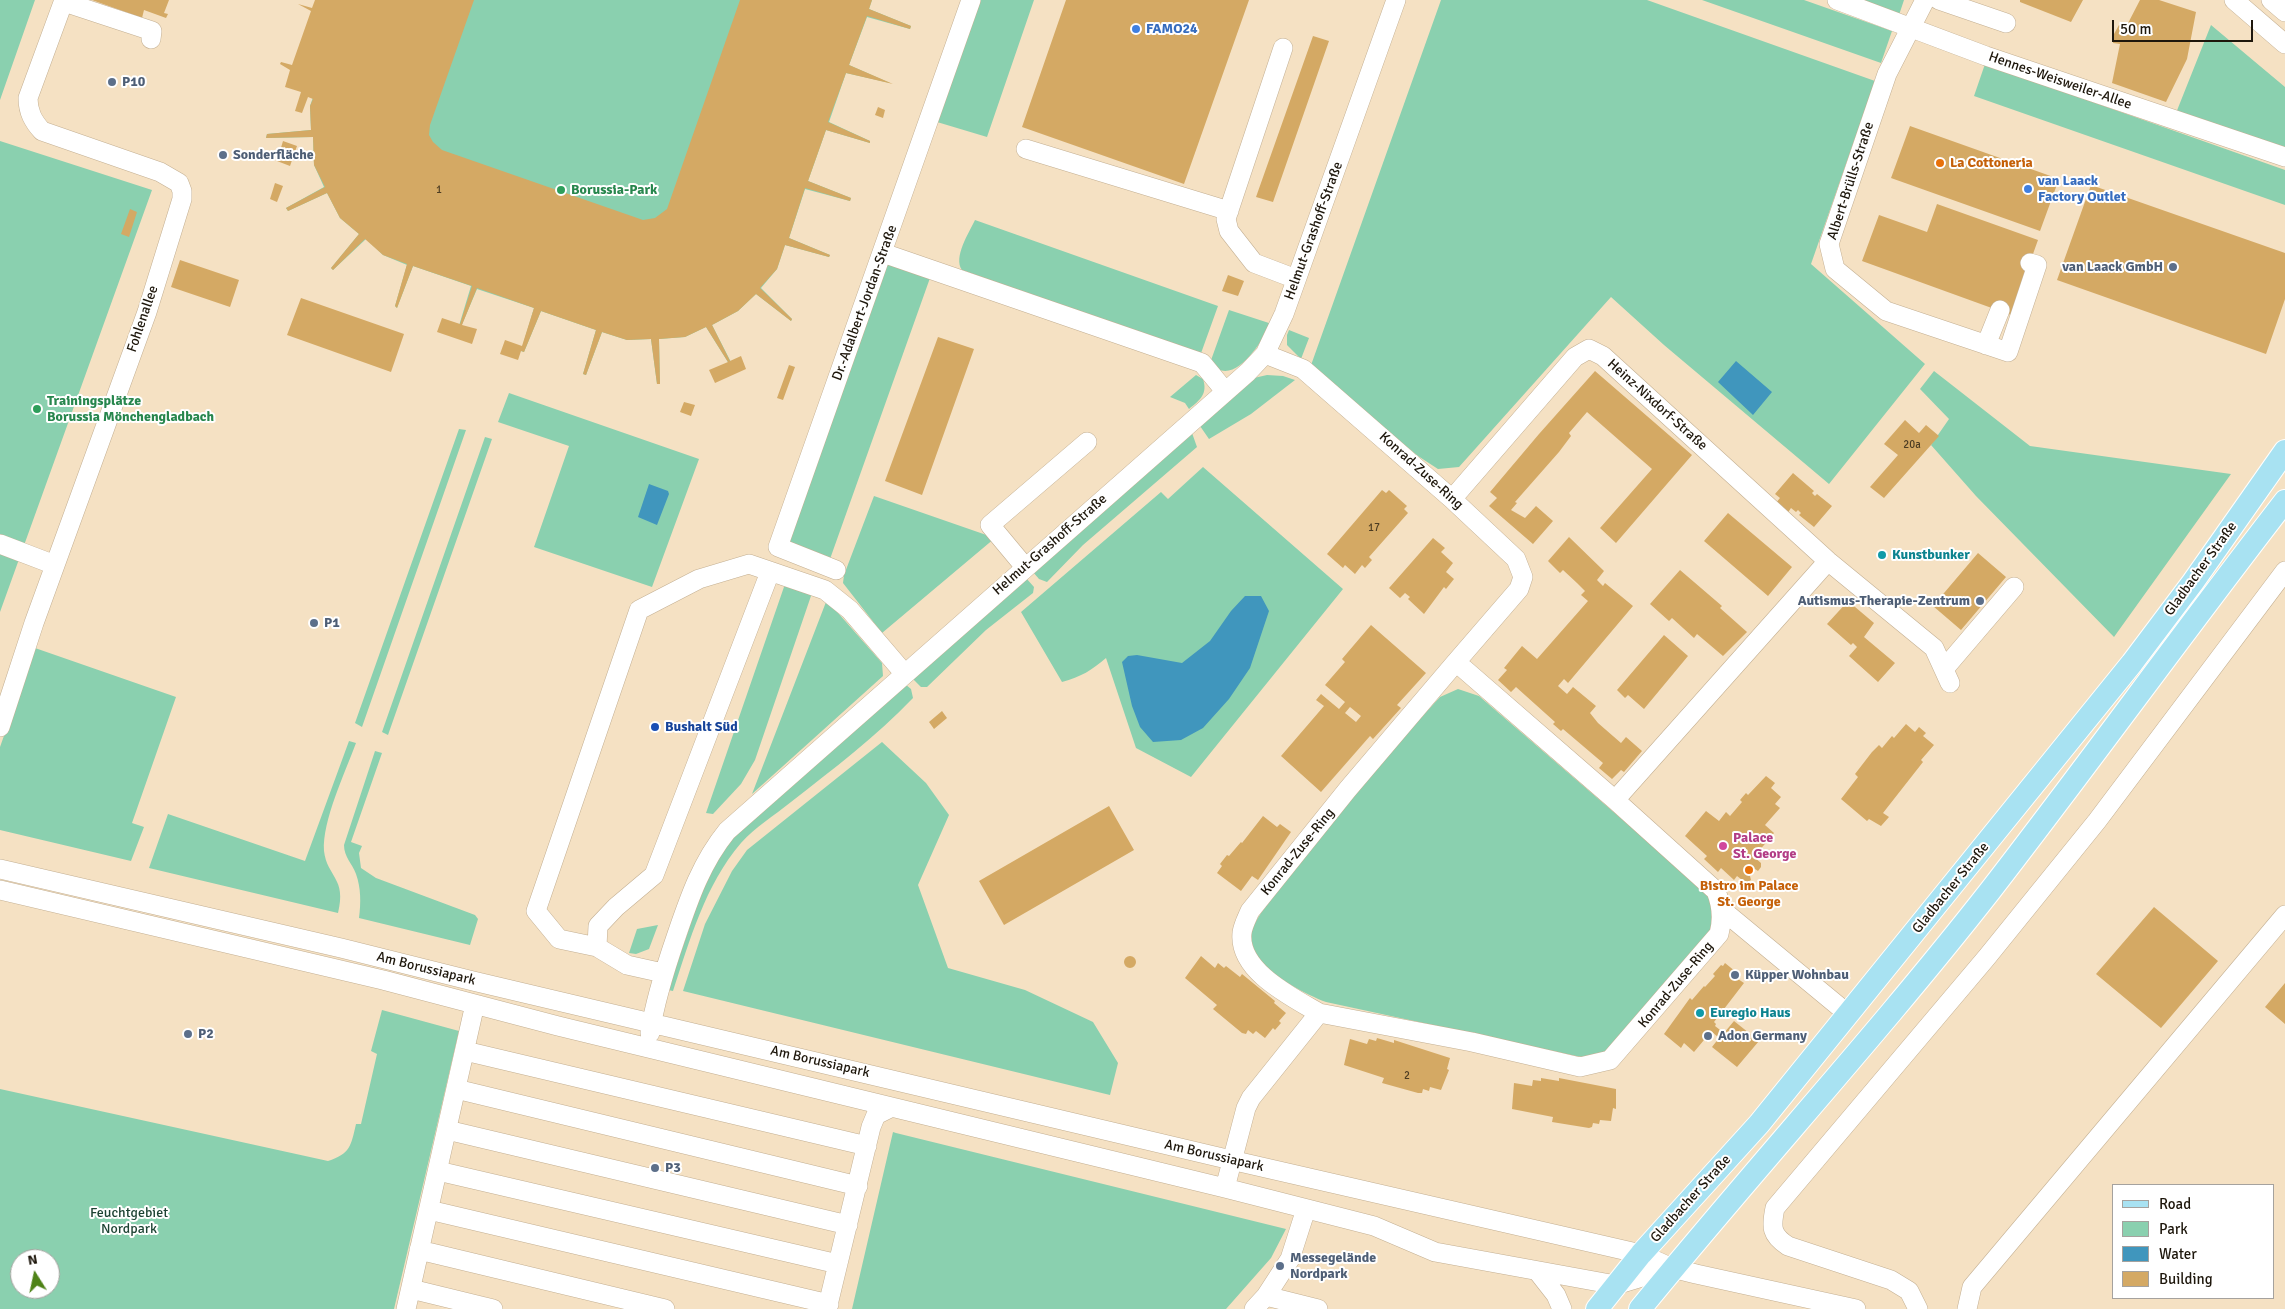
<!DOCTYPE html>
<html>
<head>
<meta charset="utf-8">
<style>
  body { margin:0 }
  #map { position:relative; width:2285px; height:1309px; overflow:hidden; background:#f5e1c3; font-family:Signika,sans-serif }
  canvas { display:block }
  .legend { position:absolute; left:2112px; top:1184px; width:162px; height:115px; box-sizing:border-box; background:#fff; border:1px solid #a5a29e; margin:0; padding:6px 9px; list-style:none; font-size:15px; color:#1e170c }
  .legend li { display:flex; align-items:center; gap:10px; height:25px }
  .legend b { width:25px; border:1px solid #a5a29e }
  .north { position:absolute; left:10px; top:1249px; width:50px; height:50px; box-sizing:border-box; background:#fff; border:1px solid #a5a29e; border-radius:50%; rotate:350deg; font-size:14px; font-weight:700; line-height:20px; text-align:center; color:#1e170c }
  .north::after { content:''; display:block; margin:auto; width:18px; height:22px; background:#4e8217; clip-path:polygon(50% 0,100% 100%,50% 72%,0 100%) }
  .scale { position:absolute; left:2112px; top:20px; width:141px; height:22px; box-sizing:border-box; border:2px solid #1e170c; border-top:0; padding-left:6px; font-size:15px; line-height:18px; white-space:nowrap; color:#1e170c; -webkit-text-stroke:4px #fff; paint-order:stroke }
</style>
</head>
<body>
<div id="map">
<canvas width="2285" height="1309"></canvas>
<ul class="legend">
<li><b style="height:6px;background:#a8e2f2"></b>Road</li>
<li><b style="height:14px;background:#8ad0af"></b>Park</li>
<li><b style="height:14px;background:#4096bd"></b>Water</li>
<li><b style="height:14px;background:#d4a964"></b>Building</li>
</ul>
<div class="north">N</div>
<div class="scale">50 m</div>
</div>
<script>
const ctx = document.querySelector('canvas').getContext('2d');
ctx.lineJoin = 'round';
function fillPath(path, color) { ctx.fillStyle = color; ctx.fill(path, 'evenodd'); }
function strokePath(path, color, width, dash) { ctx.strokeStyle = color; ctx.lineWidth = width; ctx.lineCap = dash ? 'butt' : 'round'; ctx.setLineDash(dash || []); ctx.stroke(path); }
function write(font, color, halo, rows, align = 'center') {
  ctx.font = font + ' Signika,sans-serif'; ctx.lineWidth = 4; ctx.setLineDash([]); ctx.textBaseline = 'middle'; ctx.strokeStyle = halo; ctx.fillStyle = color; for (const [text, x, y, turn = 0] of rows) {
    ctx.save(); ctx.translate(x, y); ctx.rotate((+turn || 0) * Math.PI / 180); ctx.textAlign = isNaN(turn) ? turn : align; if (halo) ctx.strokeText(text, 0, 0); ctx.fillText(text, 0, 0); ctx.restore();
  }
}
fillPath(new Path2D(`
  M0,0H35L0,100Z
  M346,0H872L869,9L911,26L910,29L867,17L849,65L890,83L846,73L829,122L870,141V143L826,130L808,181L851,198L850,201L805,189L789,238L830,255L829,257L785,245L777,269L761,288L792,319L791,321L756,294L738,311L712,325L733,366L731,367L706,327L685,337L659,339L660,384H657L651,339L627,340L602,332L586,375L583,374L596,330L541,311L524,352L521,351L534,308L477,289L460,329H458L471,286L413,266L397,308L395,306L407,265L383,255L366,239L333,270L331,268L359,234L340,218L327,193L288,211L286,208L324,187L314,165L313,137L266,138L267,134L311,130L310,106Z
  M980,0H1034L987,137L937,122Z
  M1441,0H1647L1875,81L1811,264L1925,364L1829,484L1664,345L1611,297L1459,467L1438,469L1418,456L1310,368Z
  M1702,0H1804L1892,31L1881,63Z
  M1855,0H1904L1899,15Z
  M2211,25L2285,87V152L2176,113Z
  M1985,64L2285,170V205L1974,96Z
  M0,141L152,190L0,612Z
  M975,220L1218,306L1200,356L962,270C953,257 969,233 975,220Z
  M888,263L930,278L830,559L788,543Z
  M1229,310L1272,324C1261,341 1234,390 1210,363Z
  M1289,330L1309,338L1301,359L1287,345V335Z
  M1934,371L2030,446L2231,474L2114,637L1976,496L1931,445L1949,419L1920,389Z
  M1196,375L1203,379C1208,394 1200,400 1189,409L1185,403L1170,397Z
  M1267,375L1283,376L1295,380L1251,414L1209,439L1200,426L1254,378Z
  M509,393L699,459L652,587L534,547L569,446L498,422Z
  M459,429L466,430L362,727L355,723Z
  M1192,433L1197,447L1083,545L1047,582L1039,579L1033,572Z
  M485,437L492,439L388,735L382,732Z
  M1203,467L1343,589L1191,777L1136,748L1106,658C1092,670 1081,677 1062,682L1021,612L1161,492L1168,499Z
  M874,496L995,538L882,633L843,583L844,575Z
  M1026,578L1034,587L1033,593L986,630L927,687H921L912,678Z
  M785,584L812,593L755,760L741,784L713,814L706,813Z
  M826,602L832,606L882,663L883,676L752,794Z
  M35,648L176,697L132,823L144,827L131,861L0,830V747Z
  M905,684L911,689L913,698C876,737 833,769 791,802C775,815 755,827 741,843C705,885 690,940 673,991L668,990L705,882L719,855L739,830Z
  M1458,689L1479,696L1704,890L1712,903L1714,926L1605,1054L1589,1058L1576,1056L1326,1002C1309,996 1261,971 1255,955C1252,948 1252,939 1250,931L1261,913L1345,801L1440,697Z
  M349,741L356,743C345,773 322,821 324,851C327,877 347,878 338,913L149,868L168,814L305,861Z
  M882,742L926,783L949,815L918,885L948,968L1025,990L1093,1022L1118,1063L1110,1095L683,991L705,924L732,871L747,850Z
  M375,751L382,753L351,842L362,846L359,853L361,868L376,878L475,915L478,919L470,945L359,918C361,903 361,888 356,874C352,863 344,857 344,845Z
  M658,925L649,949L636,954L629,953L637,929Z
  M382,1010L459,1031L394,1309H0V1089L328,1161C350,1154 351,1146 356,1124H361L377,1054L371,1051ZM20,1259H50V1289H20Z
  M893,1132L896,1133L1286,1229L1271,1258L1226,1309H852Z`), '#8ad0af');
fillPath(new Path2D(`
  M1736,361L1772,392L1753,415L1718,382Z
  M649,484L668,491L669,494L657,525L638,517Z
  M1245,596H1261L1269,611L1250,668L1229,699L1203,728L1181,740L1153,742L1140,727L1132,706L1122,662L1128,656L1137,655L1182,663L1210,641L1231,611Z`), '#4096bd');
fillPath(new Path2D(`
  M92,0H169L164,13L168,14L166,18L144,10L142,18Z
  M315,0H474L430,125L429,135L433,142L442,150L643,220L655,218L667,209L740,0H872L869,9L911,26L910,29L867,16L849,65L893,84L846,73L828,122L870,141V143L826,130L808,181L851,198L850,201L805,188L789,238L830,255L829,257L785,245L777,269L760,288L792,319L791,321L756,294L738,311L712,325L730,361L741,356L746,369L715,383L709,370L728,362L706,327L685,337L659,339L660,384H657L651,339L627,340L602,332L586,375L583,374L596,330L541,311L524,352L521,351L518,360L500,354L505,340L522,346L534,308L477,288L462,325L477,329L472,344L437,332L442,318L460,324L472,286L413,266L397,308L395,306L407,264L383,255L365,239L333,270L331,268L359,234L340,218L327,193L288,211L286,208L325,187L314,165L313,137L266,138L267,134L311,130L310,106L313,99L308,97L302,113L295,111L301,92L285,87L290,70L280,64L281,62L292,65L311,11L298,4L312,8Z
  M1066,0H1249L1184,184L1022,127Z
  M2020,0H2083L2071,22L2020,2Z
  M2140,0H2159L2196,12L2187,59L2166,102L2112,83L2120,44L2113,43L2114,34L2119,25L2125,29Z
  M1313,36L1329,41L1273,202L1256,197Z
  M878,107L885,110L883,118L875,115Z
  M1910,126L2059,179L2040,231L1891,178Z
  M283,141L297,146L290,166L277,161Z
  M275,183L283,186L277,202L270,199Z
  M2091,185L2285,253V299L2266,354L2057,280Z
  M1937,204L2038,240L2011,315L1862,261L1879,215L1927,232Z
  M130,209L137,212L129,237L121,234Z
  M180,260L239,280L230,307L171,287Z
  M1228,275L1244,281L1238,296L1222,291Z
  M301,298L404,334L391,372L287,335Z
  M938,337L974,349L922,495L885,481Z
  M789,365L795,367L783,400L777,398Z
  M1595,371L1692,455L1616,543L1600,528L1652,469L1587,412L1569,433L1571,436L1559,452L1515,502L1517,503L1511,510L1525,518L1536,506L1553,521L1533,544L1489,506L1497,498L1490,492L1539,434Z
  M684,402L695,405L691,416L680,412Z
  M1905,420L1919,433L1926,425L1939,436L1884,498L1870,487L1898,455L1884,444Z
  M1793,473L1814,491L1812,493L1815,496L1817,494L1832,506L1814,527L1799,515L1801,513L1798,510L1796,512L1791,508L1787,514L1775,504L1780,498L1775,494Z
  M1382,490L1386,493L1389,490L1407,506L1404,509L1408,513L1369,557L1372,560L1365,568L1362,565L1355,574L1345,565L1343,568L1327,554Z
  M1728,513L1792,567L1768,596L1704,541Z
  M1569,537L1604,571L1597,580L1603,586L1605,583L1633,606L1568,683L1564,679L1558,686L1567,694L1573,687L1596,706L1590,713L1598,723L1621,743L1626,737L1642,751L1624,772L1621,770L1612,779L1599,768L1603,763L1563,729L1561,731L1553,724L1555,722L1516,687L1511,692L1498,680L1507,670L1504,668L1522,646L1537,659L1588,601L1581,595L1585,591L1577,583L1563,570L1560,573L1548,561Z
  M1433,538L1445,548L1441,552L1453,563L1446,572L1454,579L1446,589L1444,587L1424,614L1408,599L1410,597L1405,593L1400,598L1389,588Z
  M1978,553L2006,577L1961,630L1933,606Z
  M1680,570L1722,606L1720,608L1747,632L1723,656L1697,634L1694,638L1672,618L1669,621L1650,604Z
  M1848,601L1874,623L1864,637L1895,663L1878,682L1849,656L1857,647L1853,643L1851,645L1827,624Z
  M1371,625L1426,673L1397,705L1401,708L1373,739L1370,736L1321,792L1281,756L1324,706L1316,700L1321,694L1339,709L1345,702L1325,685L1345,662L1342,659ZM1350,707L1361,716L1356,722L1345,713Z
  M1664,635L1688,656L1644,709L1628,695L1625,698L1617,690Z
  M942,711L947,718L934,729L929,722Z
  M1906,724L1915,732L1919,727L1926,733L1923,736L1934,745L1921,760L1923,762L1883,813L1889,817L1881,826L1869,819L1867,821L1841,799L1858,777L1855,774L1872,752L1879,745L1882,748L1892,736L1894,738Z
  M1766,776L1775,783L1771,788L1781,797L1775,804L1780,808L1765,825L1774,833L1754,857L1761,863V867L1758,871L1755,869L1750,876L1751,880L1746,883L1737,876L1734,880L1721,868L1718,872L1704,859L1707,856L1685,836L1706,811L1719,821L1726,812L1730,816L1742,802L1740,800L1746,793L1748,795Z
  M1109,806L1134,850L1004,925L979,881Z
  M1263,816L1277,827L1280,824L1291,832L1258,880L1252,876L1241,891L1217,873L1222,866L1220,864L1227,855L1229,856L1241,842L1242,843Z
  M2154,907L2218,961L2161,1028L2096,974Z
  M1124 962a6 6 0 1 1 12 0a6 6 0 1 1-12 0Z
  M1201,956L1215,968L1218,963L1224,968L1226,966L1240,977L1242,974L1275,1001L1274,1003L1286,1013L1279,1021L1281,1023L1275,1030L1273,1028L1265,1038L1256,1031L1253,1034L1248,1030L1246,1034L1242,1033L1213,1009L1217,1005L1185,978Z
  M1725,963L1741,976L1738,979L1744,983L1714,1022L1716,1024L1715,1026L1724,1033L1734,1021L1759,1041L1737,1067L1712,1047L1719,1038L1711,1031L1713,1035L1707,1042L1704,1040L1694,1052L1684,1043L1681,1048L1664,1034L1690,998L1692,1000L1704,986L1705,987L1715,976L1713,974L1721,965L1723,966Z
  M2285,983V1024L2265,1007Z
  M1377,1038L1394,1043V1040L1450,1058L1447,1069L1449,1070L1441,1090L1430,1087L1429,1091L1423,1089L1422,1093H1418L1382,1083L1384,1078L1344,1065L1350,1039L1367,1044L1369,1039L1376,1041Z
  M1541,1078L1559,1081V1078L1616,1089V1109L1613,1108L1611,1121L1600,1120L1599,1124L1593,1123L1592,1127L1589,1128L1552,1122L1553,1117L1512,1109L1514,1083L1532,1086L1533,1080L1541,1081Z`), '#d4a964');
const minor = new Path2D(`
  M1837,0L1986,56L2285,157
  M1925,0L1887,74L1829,244L1835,269L1886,311L2008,352L2037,265L2030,263
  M1939,0L2006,23
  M2234,0L2285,44
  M2271,0L2285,12
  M64,2L152,31L151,39
  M1283,48L1226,219L1229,231L1254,263L1296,279
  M1026,149L1229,211
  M883,253L1202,363L1225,391
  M1986,345L2000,310
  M1265,354L1303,369L1452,499L1516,559L1523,577L1519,589L1456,662
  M1452,499L1575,357L1589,349L1603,356L1828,561L1934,648L1950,683
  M0,544L55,565
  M1025,567L990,525L1087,442
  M836,570L778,547L971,0
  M1944,669L2014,587
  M0,727L34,623L147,312L182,199V191L179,183L160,172L42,131C33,121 28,112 28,98L64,0
  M1615,800L1828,561
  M0,869L341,948L473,981L1231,1160L1641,1254L1672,1268L1696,1274L1856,1309
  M0,890L383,980L558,1026L1225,1188L1374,1226L1435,1252L1616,1285L1672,1268
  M1721,909L1848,1014
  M597,947L598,926L616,907L654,875L770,572
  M663,973L627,965L597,947L559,939L536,911L639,610L699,579L749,564L825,590L850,610L904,673
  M650,1033C655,1000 665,969 676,937C689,899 701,863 727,831L1248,372L1265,354L1284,314L1396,0
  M465,1051L867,1146
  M456,1089L858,1186
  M447,1130L848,1225
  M438,1171L838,1264
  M1225,1188L1246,1108L1251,1098L1319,1013L1472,1042L1580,1067L1610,1060L1719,934C1723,919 1722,906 1716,891L1615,800L1456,662L1348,789L1250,911C1247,918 1243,925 1242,933C1238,971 1292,997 1319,1013
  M429,1210L829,1304
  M419,1250L665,1309
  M1538,1272L1556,1295L1562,1309
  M411,1289L493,1309
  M1266,1296L1318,1309
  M406,1309L475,1004
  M827,1309L871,1127L876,1115L892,1107
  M1254,1309L1266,1296L1290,1259L1306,1209
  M1918,1309L1909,1291L1891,1280L1788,1246C1771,1235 1771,1227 1775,1208L1987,957L2097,821L2285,571
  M1967,1309L1972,1287L2285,915`);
const major = new Path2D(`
  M1597,1309L1641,1254L1759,1124L2132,663L2193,582L2285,451
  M1640,1309C1755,1168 1878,1034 1990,891C2090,762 2185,630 2285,501`);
strokePath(minor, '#c3af92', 20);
strokePath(major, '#fff', 24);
strokePath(minor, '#fff', 19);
strokePath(major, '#a8e2f2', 22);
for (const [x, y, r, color] of [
  [1136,29,5,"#3f7fe0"],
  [112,82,5,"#5c6f8a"],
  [223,155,5,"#5c6f8a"],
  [1940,163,5,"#e8710a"],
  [2028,189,5,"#3f7fe0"],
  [561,190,5,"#2e9e5b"],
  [2173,267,5,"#5c6f8a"],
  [37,409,5,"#2e9e5b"],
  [1882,555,5,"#0f9aa8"],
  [1980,601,5,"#5c6f8a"],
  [314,623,5,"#5c6f8a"],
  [655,727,5,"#1a4fb4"],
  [1723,846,5,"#d1479c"],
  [1749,870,5,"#e8710a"],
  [1735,975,5,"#5c6f8a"],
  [1700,1013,5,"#0f9aa8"],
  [188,1034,5,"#5c6f8a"],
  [1708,1036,5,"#5c6f8a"],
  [655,1168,5,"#5c6f8a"],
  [1280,1266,5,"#5c6f8a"]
]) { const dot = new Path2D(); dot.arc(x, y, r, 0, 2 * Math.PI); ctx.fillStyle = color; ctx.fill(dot); strokePath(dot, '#fff', 2); }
write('11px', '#4c3c22', null, [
  ["1",439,190],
  ["20a",1912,445],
  ["17",1374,528],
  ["2",1407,1076]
]);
write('bold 14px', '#366cbe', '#fff', [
  ["FAMO24",1146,29],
  ["van Laack",2038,181],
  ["Factory Outlet",2038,197]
], 'left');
write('14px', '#1e170c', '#fff', [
  ["Hennes-Weisweiler-Allee",2060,81,19],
  ["Albert-Brülls-Straße",1851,181,-72],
  ["Helmut-Grashoff-Straße",1314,231,-70],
  ["Dr.-Adalbert-Jordan-Straße",865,303,-70],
  ["Fohlenallee",143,319,-71],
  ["Heinz-Nixdorf-Straße",1657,405,42],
  ["Konrad-Zuse-Ring",1421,471,42],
  ["Helmut-Grashoff-Straße",1050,545,-41],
  ["Gladbacher Straße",2201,569,-54],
  ["Konrad-Zuse-Ring",1298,852,-51],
  ["Gladbacher Straße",1951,888,-51],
  ["Am Borussiapark",426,969,14],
  ["Konrad-Zuse-Ring",1676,985,-50],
  ["Am Borussiapark",820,1062,13],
  ["Am Borussiapark",1214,1156,13],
  ["Gladbacher Straße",1691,1199,-48]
]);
write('bold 14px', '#4e5e75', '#fff', [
  ["P10",122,82],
  ["Sonderfläche",233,155],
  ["van Laack GmbH",2163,267,"right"],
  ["Autismus-Therapie-Zentrum",1970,601,"right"],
  ["P1",324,623],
  ["Küpper Wohnbau",1745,975],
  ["P2",198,1034],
  ["Adon Germany",1718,1036],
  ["P3",665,1168],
  ["Messegelände",1290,1258],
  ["Nordpark",1290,1274]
], 'left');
write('bold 14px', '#c56008', '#fff', [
  ["La Cottoneria",1950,163],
  ["Bistro im Palace",1749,886,"center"],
  ["St. George",1749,902,"center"]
], 'left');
write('bold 14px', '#27864d', '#fff', [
  ["Borussia-Park",571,190],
  ["Trainingsplätze",47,401],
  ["Borussia Mönchengladbach",47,417]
], 'left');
write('bold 14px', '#0d838f', '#fff', [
  ["Kunstbunker",1892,555],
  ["Euregio Haus",1710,1013]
], 'left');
write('bold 14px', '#164399', '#fff', [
  ["Bushalt Süd",665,727]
], 'left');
write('bold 14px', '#b23c85', '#fff', [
  ["Palace",1733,838],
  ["St. George",1733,854]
], 'left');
write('14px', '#1d4333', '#fff', [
  ["Feuchtgebiet",129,1213],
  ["Nordpark",129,1229]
]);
</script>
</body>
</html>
